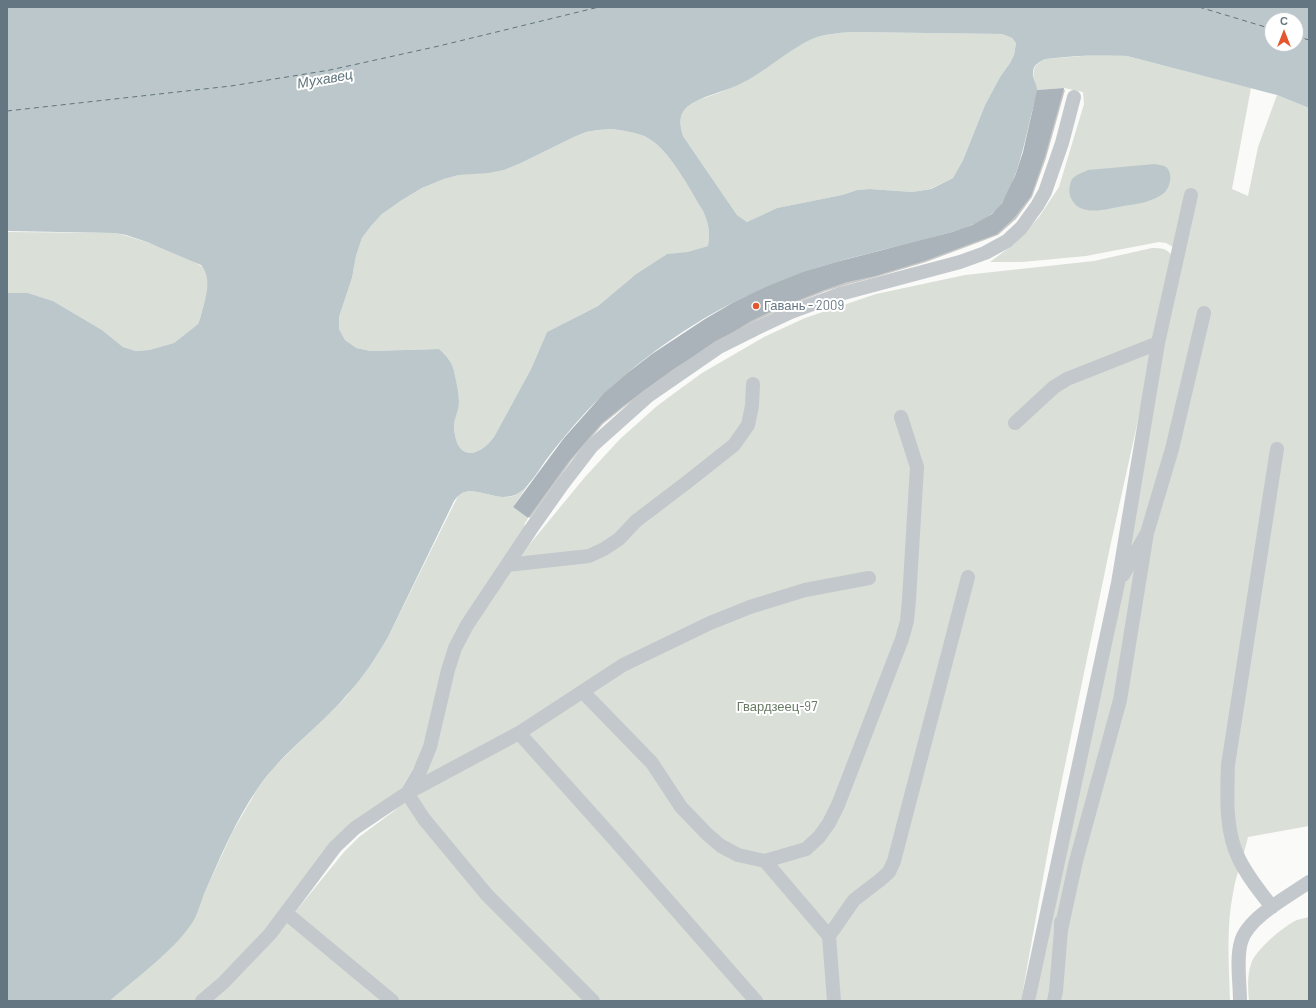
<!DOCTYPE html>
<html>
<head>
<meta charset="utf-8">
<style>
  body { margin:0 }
  #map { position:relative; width:1316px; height:1008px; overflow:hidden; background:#fafaf8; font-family:Barlow,sans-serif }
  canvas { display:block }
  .frame { position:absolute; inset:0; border:8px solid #657683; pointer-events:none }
  .north { position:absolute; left:1264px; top:12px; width:40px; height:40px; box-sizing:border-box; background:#fff; border:1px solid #c1c8cd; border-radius:50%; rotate:0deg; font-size:11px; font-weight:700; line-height:16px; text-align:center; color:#657683 }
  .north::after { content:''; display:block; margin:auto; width:14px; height:18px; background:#e4572e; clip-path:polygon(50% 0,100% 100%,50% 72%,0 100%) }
</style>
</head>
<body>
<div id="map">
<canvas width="1316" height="1008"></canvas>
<div class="frame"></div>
<div class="north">С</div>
</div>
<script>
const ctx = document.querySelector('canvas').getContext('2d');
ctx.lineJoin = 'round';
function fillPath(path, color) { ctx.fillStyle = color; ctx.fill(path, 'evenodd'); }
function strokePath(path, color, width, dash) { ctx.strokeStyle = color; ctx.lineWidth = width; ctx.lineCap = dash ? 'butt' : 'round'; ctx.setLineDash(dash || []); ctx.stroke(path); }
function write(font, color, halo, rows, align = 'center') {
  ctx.font = font + ' Barlow,sans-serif'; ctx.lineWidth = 4; ctx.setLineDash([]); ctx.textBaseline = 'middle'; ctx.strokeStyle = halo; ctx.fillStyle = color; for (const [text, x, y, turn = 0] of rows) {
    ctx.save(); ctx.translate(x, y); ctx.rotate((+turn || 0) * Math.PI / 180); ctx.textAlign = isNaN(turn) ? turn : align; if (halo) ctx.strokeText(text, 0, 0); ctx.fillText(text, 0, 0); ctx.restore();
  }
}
fillPath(new Path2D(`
  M852,32L1002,34L1012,38L1016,43L1014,55L1010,63L1000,77L985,105L963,160L953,178L930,189L912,192L870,189L857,190L842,195L777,208L747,222L737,215L683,136C680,126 678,115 687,107C697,98 713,96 726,90C755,76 781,53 810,40C823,34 838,33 852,32Z
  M1107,54L1127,56L1251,88L1232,189L1248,196L1258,147L1277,95L1309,108V826L1248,837C1244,856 1236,874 1233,893C1226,928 1229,965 1230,1001H1035L1173,247L1166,243L1159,242L1086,256L1022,262H990L1014,244L1039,217L1059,187L1084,104L1083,92L1064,88L1037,90C1033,75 1029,66 1046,59Z
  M611,129C622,130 633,132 644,136C669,147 689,189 703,211C709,224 710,233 708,246L688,253L667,254L636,274L598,306L547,332L531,369L494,437C478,458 457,461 454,429C453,420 458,411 459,402C459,393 456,381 454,372C452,362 446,355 439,349L371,351L355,348L345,340L339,329V317L352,278L356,256L362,238L371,226L382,214L402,200L422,188L444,179L459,175L504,170L521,163L574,137L586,132L598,130Z
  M7,232L115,233C131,236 199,258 206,271C213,284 203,306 200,319L198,324L174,343L149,350L136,351L123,347L102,330L53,301L28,293H7Z
  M1152,248C1161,248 1167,248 1172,256L1153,352L1110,547L1052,828L1021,1001H210L270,943L344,852L359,837L394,811L407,798L447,692L466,634L529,545L585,477L620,439L657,406L680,389L702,373L764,337L805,318L876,294L965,275L1094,261Z
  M530,482L513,507L528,518L524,525L531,529L476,605L427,745L401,789L386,802L264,933L195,1001H110L174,943L196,916L201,900L233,831L258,788L273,768L346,697L376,657L388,637L458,496C473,483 495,502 513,496C520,494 525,487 530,482Z
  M1309,917V1001H1249C1248,989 1247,976 1251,964C1255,950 1284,926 1297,920C1301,919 1305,918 1309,917Z`), '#dadfd7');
fillPath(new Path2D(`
  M7,7H1309V108L1277,95L1127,56C1100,54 1073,56 1046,59C1040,61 1033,65 1033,72C1032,79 1038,85 1037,92C1035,101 1032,111 1030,120C1024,145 1013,201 990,215C971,228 948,233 926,239C885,250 844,258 805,272C793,276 782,281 771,286C759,292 746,296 734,302C681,329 625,370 585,413C571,428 558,444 546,460C539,470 533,480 524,489C499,512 471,475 454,501L388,637C376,658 362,678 346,696C318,728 282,753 258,788C235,821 220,858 204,894C201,901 199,909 196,916C181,946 135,978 110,1001H7V293H28L53,301L102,330L123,347L136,351L149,350L174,343L198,324L200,319C204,302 214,280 201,265L147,242L126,235L115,233L7,231ZM1272,20H1296V44H1272ZM852,32L1002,34L1012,38L1016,43L1014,55L1010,63L1000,77L985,105L963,160L953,178L931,189L912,192L870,189L857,190L842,195L777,208L747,222L737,215L683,136C680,126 678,115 687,107C700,96 724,92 740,84C765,72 785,52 810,40C823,34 838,33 852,32ZM611,129C622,130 633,132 644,136C669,147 689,189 703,211C709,224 710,233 708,246L688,252L667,254L636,274L598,306L547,332L531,369L494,437C478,458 457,461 454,429C453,420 459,411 459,402C459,392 456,381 454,371C452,362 446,355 439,349L371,351L356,348L345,340L339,329V317L352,278L356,256L362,238L371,226L382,214L402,200L422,188L444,179L459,175L488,173L504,170L521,163L574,137L586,132L598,130Z
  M1155,164C1159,165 1164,165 1167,168C1173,174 1170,188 1164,193C1153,202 1136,204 1123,206C1108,209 1081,217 1072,200C1068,193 1069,186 1072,179L1077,175L1088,170Z`), '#bbc7cb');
fillPath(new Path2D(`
  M1063,89L1065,90L1046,158L1032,197L1016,219L998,235L926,262L876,277L849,284L826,291L778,310L752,323L677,369L624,407L603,424L571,461L530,518L515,508L652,355L952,233L972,226L993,215L1002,204Z`), '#0003');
strokePath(new Path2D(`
  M1199,7L1272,29
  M1296,36L1309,40
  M7,111L231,86L330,70L439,46L599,7`), '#60757c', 1, [5, 4]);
fillPath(new Path2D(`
  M1064,88L1045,156L1031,196L1014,218L997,234L924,261L875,276L847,282L824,290L776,309L751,321L675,368L623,406L602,423L570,460L528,518L513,507L564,438L604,393L626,374L652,354L705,319L734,302L768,286L803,272L836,262L952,232L972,225L992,214L1002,203L1015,176L1023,152L1037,90Z`), '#aab3b9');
strokePath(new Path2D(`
  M1015,423L1054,387L1067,379L1158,343
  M507,565L589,556L604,549L619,539L636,521L686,483L734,445L748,425L752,406L753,384
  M1123,575L1147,533L1172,449L1204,313
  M583,692L652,763L681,807L707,834L721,846L738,855L765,861L806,849L819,837L829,823L838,805L902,639L907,621L909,600L917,467L901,417
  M519,733L613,838L756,1001
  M407,793L420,771L430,747L448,670L455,648L467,625L531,529L562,485L592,446L648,396L719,347L755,329L791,312L840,294L960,262L985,253L1007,241L1021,228L1037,206L1045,192L1062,143L1074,97
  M407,793L424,819L487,895L593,1001
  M765,861L829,936L834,1001
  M1272,907C1260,892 1248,877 1239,859C1225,831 1227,795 1228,765L1277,449
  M286,913L392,1001
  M1061,930L1076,861L1120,700L1147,533
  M829,936L854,900L880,880L889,872L894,861L968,577
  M202,1001L223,983L270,934L335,847L355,828L407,793L519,733L623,665L710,623L750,607L805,590L869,578
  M1028,1001L1118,583L1158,343L1191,195
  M1054,1001L1056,991L1061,930V922
  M1240,1001C1240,983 1236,959 1241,942C1247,918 1289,896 1309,882`), '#c3c8cc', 14);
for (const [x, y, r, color] of [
  [756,306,4,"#e4572e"]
]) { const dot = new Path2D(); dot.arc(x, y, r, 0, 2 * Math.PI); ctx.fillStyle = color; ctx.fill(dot); strokePath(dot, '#fff', 1.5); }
write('13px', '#657683', '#fff', [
  ["Гавань - 2009",764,306]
], 'left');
write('13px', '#687a64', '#fff', [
  ["Гвардзеец-97",777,707]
]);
write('italic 14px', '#60757c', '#fff', [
  ["Мухавец",325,79,-10]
]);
</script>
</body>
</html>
